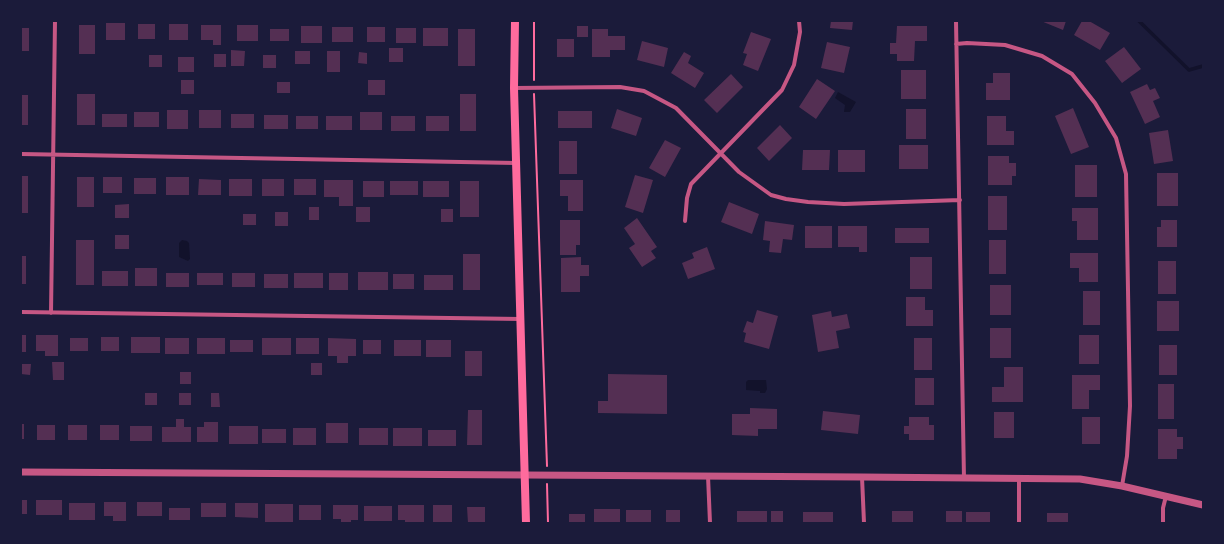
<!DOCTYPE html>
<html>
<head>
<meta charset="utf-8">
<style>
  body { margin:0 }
  #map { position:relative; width:1224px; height:544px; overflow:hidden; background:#1b1b3a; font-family:"IBM Plex Sans",sans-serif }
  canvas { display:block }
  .frame { position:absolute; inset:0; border:22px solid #1b1b3a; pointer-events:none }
</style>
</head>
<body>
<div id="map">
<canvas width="1224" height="544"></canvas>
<div class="frame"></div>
</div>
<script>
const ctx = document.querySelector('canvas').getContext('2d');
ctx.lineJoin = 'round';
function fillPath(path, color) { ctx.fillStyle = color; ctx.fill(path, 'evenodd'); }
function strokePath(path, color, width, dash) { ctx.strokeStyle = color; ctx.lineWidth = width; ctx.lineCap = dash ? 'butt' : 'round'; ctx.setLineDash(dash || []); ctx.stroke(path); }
fillPath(new Path2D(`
  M838,92L856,102L850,112H844L845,105L835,98Z
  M182,240L187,241L189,243L190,259L188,261L179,257V243Z
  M748,380H766L767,389L765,393H760V391L746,390V382Z`), '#12122b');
strokePath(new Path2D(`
  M1139,21L1189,70L1203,66`), '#12122b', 3.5);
fillPath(new Path2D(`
  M831,21H853L852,30L830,28Z
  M1041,21H1066L1063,30Z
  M1082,21H1089L1110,33L1100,50L1074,35Z
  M106,23H125V40H106Z
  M138,24H155V39H138Z
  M169,24H188V40H169Z
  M79,25H95V54H79Z
  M201,25H221V45H213V40H201Z
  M237,25H258V41H237Z
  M301,26H322V43H301Z
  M577,26H588V37H577Z
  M897,26H927V41H915L914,61H897V54H890V43H896Z
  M332,27H353V42H332Z
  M367,27H385V42H367Z
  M21,28H29V51H21Z
  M396,28H416V43H396Z
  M423,28H448V46H423Z
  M270,29H289V41H270Z
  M458,29H475V66H458Z
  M592,29H608V36H625V50H610V57H592Z
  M751,32L771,39L758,71L743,65L747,54L743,53Z
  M557,39H574V57H557Z
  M642,41L668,48L664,67L637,60Z
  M827,42L850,47L844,73L821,68Z
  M1124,47L1141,69L1122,83L1105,61Z
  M389,48H403V62H389Z
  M231,50L245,51L244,66H231Z
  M295,51H310V64H295Z
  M327,51H340V72H327Z
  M359,52L367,53V64L358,63Z
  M684,52L691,56L688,63L704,73L695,88L671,73Z
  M214,54H226V67H214Z
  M149,55H162V67H149Z
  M263,55H276V68H263Z
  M178,57H194V72H178Z
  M901,70H926V99H901Z
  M993,73H1010V100H986V83H993Z
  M731,74L743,87L717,113L704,100Z
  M817,79L835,91L816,119L799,107Z
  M181,80H194V94H181Z
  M368,80H385V95H368Z
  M277,82H290V93H277Z
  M1147,84L1150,90L1155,88L1160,98L1153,101L1160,117L1145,124L1130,92Z
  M77,94H95V125H77Z
  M460,94H476V131H460Z
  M21,95H28V125H21Z
  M1073,108L1089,147L1071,154L1055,116Z
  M617,109L642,118L636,136L611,128Z
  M906,109H926V139H906Z
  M167,110H188V129H167Z
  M199,110H221V128H199Z
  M558,111H592V128H558Z
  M134,112H159V127H134Z
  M360,112H382V130H360Z
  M102,114H127V127H102Z
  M231,114H254V128H231Z
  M264,115H288V129H264Z
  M296,116H318V129H296Z
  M326,116H352V130H326Z
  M391,116H415V131H391Z
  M426,116H449V131H426Z
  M987,116H1006V131H1014V145H987Z
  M780,125L792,138L769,161L757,148Z
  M1168,130L1173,161L1154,164L1149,133Z
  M665,140L681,148L665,177L649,168Z
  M559,141H577V174H559Z
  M899,145H928V169H899Z
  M803,150H830L829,170H802Z
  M838,150H865V172H838Z
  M988,156H1009V163H1016V176H1012V185H988Z
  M1075,165H1097V197H1075Z
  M1157,173H1178V206H1157Z
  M635,175L653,180L643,213L625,207Z
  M21,176H28V213H21Z
  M77,177H94V207H77Z
  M103,177H122V193H103Z
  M166,177H189V195H166Z
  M134,178H156V194H134Z
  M199,179L221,180V195H198Z
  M229,179H252V196H229Z
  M262,179H284V196H262Z
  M294,179H316V195H294Z
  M324,180H353V206H339V197H324Z
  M560,180H583V211H568V196H560Z
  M363,181H384V197H363Z
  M390,181H418V195H390Z
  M423,181H449V197H423Z
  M460,181H479V217H460Z
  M988,196H1007V230H988Z
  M729,202L759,214L752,234L721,222Z
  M129,204V218H115V205Z
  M309,207H319V220H309Z
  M356,207H370V222H356Z
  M1072,208H1098V240H1077V221H1072Z
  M441,209H453V222H441Z
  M275,212H288V226H275Z
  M243,214H256V225H243Z
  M637,218L657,247L651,251L656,258L642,267L629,248L635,244L624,228Z
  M560,220H580V245H576V255H560Z
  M1161,220H1177V247H1157V227H1161Z
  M765,221L794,225L792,240L783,239L781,253L769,252L770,241L763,240Z
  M805,226H832V248H805Z
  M838,226H867V252H859V247H838Z
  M895,228H929V243H895Z
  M115,235H129V249H115Z
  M76,240H94V285H76Z
  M989,240H1006V274H989Z
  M707,247L715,269L688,279L682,263L694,258L692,253Z
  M1070,253H1098V282H1079V268H1070Z
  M463,254H480V290H463Z
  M21,256H26V284H21Z
  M581,257V265H589V276H580V292H561V258Z
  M910,257H932V289H910Z
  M1158,261H1176V294H1158Z
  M135,268H157V286H135Z
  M102,271H128V286H102Z
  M358,272H388V290H358Z
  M166,273H189V287H166Z
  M197,273H223V285H197Z
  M232,273H255V287H232Z
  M294,273H323V288H294Z
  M329,273H348V290H329Z
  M264,274H288V288H264Z
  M393,274H414V289H393Z
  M424,275H453V290H424Z
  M990,285H1011V315H990Z
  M1083,291H1100V325H1083Z
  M906,297H925V310H933V326H906Z
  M1157,301H1179V331H1157Z
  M757,310L778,316L769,349L744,342L746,333L743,332L747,321L753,323Z
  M831,311L832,317L847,314L850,328L836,331L839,348L818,352L812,315Z
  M990,328H1011V358H990Z
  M21,335H26V352H21Z
  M36,335H58V356H45V351H36Z
  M1079,335H1099V364H1079Z
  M101,337H119V351H101Z
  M131,337H160V353H131Z
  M70,338H88V351H70Z
  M165,338H189V354H165Z
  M197,338H225V354H197Z
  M262,338H291V355H262Z
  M296,338H319V354H296Z
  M328,338L356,339V356H348V363H337V356H328Z
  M914,338H932V370H914Z
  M230,340H253V352H230Z
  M363,340H381V354H363Z
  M394,340H421V356H394Z
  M426,340H451V357H426Z
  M1159,345H1177V375H1159Z
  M465,351H482V376H465Z
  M52,362H64V380H53Z
  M311,363H322V375H311Z
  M21,364H31L30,375L21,374Z
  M1004,367H1023V402H992V387H1004Z
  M180,372H191V384H180Z
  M608,374L667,375V414L598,413V401H608Z
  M1072,375H1100V390H1089V409H1072Z
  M915,378H934V405H915Z
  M1158,384H1174V419H1158Z
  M145,393H157V405H145Z
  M179,393H191V405H179Z
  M211,393H219L220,407H211Z
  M750,408L777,409V429H758V436L732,435V414H750Z
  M468,410H482V445H467Z
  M823,411L860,415L858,434L821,430Z
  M994,412H1014V438H994Z
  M909,417H929V425H934V440H909V434H904V426H909Z
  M1082,417H1100V444H1082Z
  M176,419H184V427H191V442H162V427H176Z
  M204,422H218V442H197V427H204Z
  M326,423H348V443H326Z
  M21,424H24V439H21Z
  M37,425H55V440H37Z
  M68,425H87V440H68Z
  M100,425H119V440H100Z
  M130,426H152V441H130Z
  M229,426H258V444H229Z
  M293,428H316V445H293Z
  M359,428H388V445H359Z
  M393,428H422V446H393Z
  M262,429H286V443H262Z
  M1158,429H1177V437H1183V449H1177V459H1158Z
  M428,430H456V446H428Z
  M21,500H27V514H21Z
  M36,500H62V515H36Z
  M104,502H126V521H113V516H104Z
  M137,502H162V516H137Z
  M69,503H95V520H69Z
  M201,503H226V517H201Z
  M235,503H258V518L235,517Z
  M265,504H293V523H265Z
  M299,505H321V520H299Z
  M333,505H358V520H351V523H341V519H333Z
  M398,505H424V523H405V520H398Z
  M433,505H452V522H433Z
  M364,506H392V521H364Z
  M467,507H485V523H468Z
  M169,508H190V520H169Z
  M594,509H620V523H594Z
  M626,510H651V523H626Z
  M666,510H680V523H666Z
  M737,511H767V523H737Z
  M771,511H783V523H771Z
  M892,511H913V523H892Z
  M946,511H962V523H946Z
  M803,512H833V523H803Z
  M966,512H990V523H966Z
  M1047,513H1068V523H1047Z
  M569,514H585V523H569Z`), '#542f53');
strokePath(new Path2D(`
  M534,21V80
  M534,94L547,466
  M547,484L548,523`), '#ff6b9d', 2);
strokePath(new Path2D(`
  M956,21L964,479
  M956,44L967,43L1005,45L1042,56L1072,74L1095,103L1116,138L1126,174L1130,406L1127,456L1122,486
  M514,88L620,87L644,91L676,108L739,172L771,195L786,199L808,202L844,204L960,200
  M21,154L516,163
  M685,221L687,198L691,184L782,90L794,65L800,32L799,21
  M21,312L521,319
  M51,313L55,21
  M708,476L710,523
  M862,477L864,523
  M1019,479V523
  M1163,523V508L1166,496`), '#c65784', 4);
strokePath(new Path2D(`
  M21,472L862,477L1080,479L1122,486L1203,505`), '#c65784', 7);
strokePath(new Path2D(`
  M515,21L514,88L526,523`), '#ff6b9d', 8);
</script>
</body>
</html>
